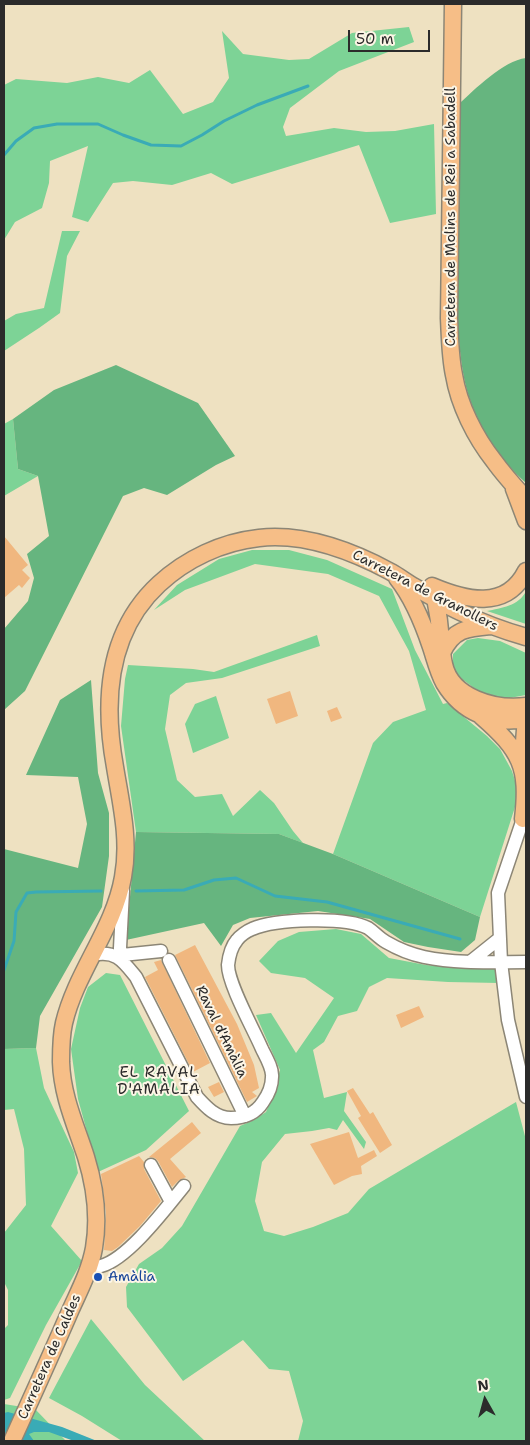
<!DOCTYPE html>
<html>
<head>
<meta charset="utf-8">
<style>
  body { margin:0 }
  #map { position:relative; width:530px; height:1445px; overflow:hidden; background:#eee1c1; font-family:"Shantell Sans",sans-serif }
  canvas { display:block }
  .frame { position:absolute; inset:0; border:5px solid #2b2b2b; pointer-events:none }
  .north { position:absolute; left:460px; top:1375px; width:50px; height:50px; -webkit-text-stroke:4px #fcf5e5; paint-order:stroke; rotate:353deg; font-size:14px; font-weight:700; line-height:20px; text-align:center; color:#2b2b2b }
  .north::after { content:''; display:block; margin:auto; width:18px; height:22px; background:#2b2b2b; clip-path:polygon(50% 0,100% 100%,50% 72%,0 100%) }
  .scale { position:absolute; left:348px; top:30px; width:82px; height:22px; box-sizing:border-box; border:2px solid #2b2b2b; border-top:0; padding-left:6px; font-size:15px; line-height:18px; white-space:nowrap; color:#2b2b2b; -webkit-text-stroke:4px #fcf5e5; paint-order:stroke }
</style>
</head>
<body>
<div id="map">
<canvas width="530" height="1445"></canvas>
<div class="frame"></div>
<div class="north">N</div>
<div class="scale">50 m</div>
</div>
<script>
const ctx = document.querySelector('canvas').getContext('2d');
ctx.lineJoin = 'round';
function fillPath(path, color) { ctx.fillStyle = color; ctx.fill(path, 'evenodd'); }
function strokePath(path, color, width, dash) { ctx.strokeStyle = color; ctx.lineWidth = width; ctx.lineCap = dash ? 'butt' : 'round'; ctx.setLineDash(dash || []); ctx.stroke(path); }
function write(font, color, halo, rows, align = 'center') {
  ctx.font = font + ' "Shantell Sans",sans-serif'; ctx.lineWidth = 4; ctx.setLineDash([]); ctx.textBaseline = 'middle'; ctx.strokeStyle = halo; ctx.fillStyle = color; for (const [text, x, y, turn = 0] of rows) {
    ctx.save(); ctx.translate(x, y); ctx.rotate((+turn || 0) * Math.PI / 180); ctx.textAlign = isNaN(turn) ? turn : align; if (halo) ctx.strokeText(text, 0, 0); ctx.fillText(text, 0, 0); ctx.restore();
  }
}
fillPath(new Path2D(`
  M409,27L414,42L339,71L290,108L283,127L286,136L334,128L366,132L395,131L434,124L436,214L390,223L359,145L232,184L211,173L172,185L133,181L113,183L88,222L72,217L88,146L50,161L49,183L42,208L15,222L4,240V85L16,79L67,83L98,77L129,83L150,70L183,114L213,102L229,78L222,31L243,54L289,60L309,59L352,33Z
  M62,231H80L67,256L60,313L39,328L4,351V321L16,314L44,308Z
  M13,419L18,469L38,476L4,496V424Z
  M252,550H289L327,560L392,589L415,650L443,704L447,703L487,736L500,749L512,771L517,787L515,807L480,917L333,854L373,743L393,722L426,710L409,651L379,596L328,574L255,564L185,590L154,610L177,585L219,559Z
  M526,591V624L487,611C501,608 519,606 526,591Z
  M317,635L320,646L222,678L186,683L170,695L165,729L177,780L195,797L222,794L233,816L260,790L274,803L293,831L303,843L279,834L136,832L121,726L125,679L128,665L193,669L214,672Z
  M478,638L500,641L526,653V695L504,699L478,691L458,676L453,666V654L467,640Z
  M216,696L229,738L193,753L185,724L195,704Z
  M336,929L361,934L389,958L426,965L472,969L495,968L499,983L448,982L387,978L369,987L357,1011L338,1016L324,1042L313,1050L324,1098L347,1092L344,1111L366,1142L364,1149L343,1120L337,1130L329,1128L312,1131L285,1134L262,1162L255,1201L264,1231L284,1236L313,1227L348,1213L369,1189L516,1102L526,1140V1441H298L303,1421L289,1371L269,1369L243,1340L183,1381L127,1307L126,1287L139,1264L162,1248L182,1226L240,1126L254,1120L266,1112L274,1092L280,1070L256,1015L271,1013L296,1053L334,998L305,978L271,973L259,961L278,941L299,932Z
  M106,973L120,975L189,1111L146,1150L98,1172L78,1099L71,1049L80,1008L88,987Z
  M36,1048L44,1088L74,1152L78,1173L51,1226L82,1261L46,1325L10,1398L4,1400V1329L8,1325V1290L4,1282V1233L26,1205L24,1149L14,1109L4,1110V1049Z
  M91,1319L145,1385L205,1441H122L82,1416L49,1398Z
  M4,1404L35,1409L66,1441H4Z`), '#7dd396');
fillPath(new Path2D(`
  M526,58V483C500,460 479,428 468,394C456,352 457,298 457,254C458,204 458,155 458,105C475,89 503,61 526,58Z
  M116,365L198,403L235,456L216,465L167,495L144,488L123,496L25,691L4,710V629L28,601L34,578L27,554L49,536L38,476L18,469L13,419L54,390Z
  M91,680L98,773L109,813V856L102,907L40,1016L36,1048L4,1049V849L78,868L87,824L78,777L26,775L60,700Z
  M136,832L279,834L333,854L480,917L475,940L461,952L428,947L404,942L370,919L318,911L250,918L233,925L221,946L204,923L126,940Z`), '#66b57f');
fillPath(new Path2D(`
  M8,1412L62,1427L97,1441H74L49,1432H34L29,1434L34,1441H4V1413Z`), '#3aabb6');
strokePath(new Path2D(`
  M4,155L16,141L34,128L57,124H98L123,135L151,145L181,146L202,135L224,121L257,105L308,86
  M136,891L184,890L214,880L236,878L275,896L327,902L460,939
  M4,970L14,941L16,912L27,893L36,892L101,891`), '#3aabb6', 3);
fillPath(new Path2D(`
  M4,536L28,565L22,570L30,578L22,588L19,585L4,598Z
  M290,691L298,716L276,724L267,699Z
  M337,707L342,718L331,722L327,711Z
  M195,945L237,1024L254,1065L259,1088L252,1092L257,1096L247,1102L175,955Z
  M161,960L210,1063L193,1072L145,977L158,970L154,962Z
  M419,1006L424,1017L401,1028L396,1015Z
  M219,1082L224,1092L214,1097L208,1087Z
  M353,1088L370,1114L373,1112L392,1145L380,1153L358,1118L361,1116L347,1091Z
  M192,1122L201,1133L170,1159L186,1177L178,1181L172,1187L158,1161L155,1158L149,1157Z
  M349,1132L358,1158L374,1150L377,1156L361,1166L362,1174L352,1176L334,1185L310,1144Z
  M139,1156L144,1162V1169L161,1201L140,1226L118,1247L112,1251L104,1250L106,1213L101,1174Z`), '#f0b77f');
const minor = new Path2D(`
  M523,819L498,893L501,962L508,1020L526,1097
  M123,891L120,948L123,961
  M93,955C116,950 123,961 136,977L197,1097C206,1107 216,1118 231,1118C244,1118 256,1113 263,1102C268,1095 272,1086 272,1077C273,1069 266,1057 262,1049C254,1030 228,984 228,965C229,956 231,947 237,940C240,936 247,931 252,929C275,919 345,916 368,928C374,932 379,938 386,942C398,949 410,954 424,957C458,964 492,962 526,962
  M122,955L161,951
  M169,960L245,1116
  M470,962L500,938
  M151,1165L171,1202
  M89,1267C93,1267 97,1267 101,1266C128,1259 166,1208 184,1186`);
const major = new Path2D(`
  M453,4L449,318C450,337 450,356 454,375C459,405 475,437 494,461C504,475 515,487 526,499
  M514,489L526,521
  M397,578C413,598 423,623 431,647C435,659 438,672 444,683C462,713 493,725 526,719
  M432,586C465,600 506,611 526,571
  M435,598C438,612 440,626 441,640C442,648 442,656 444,664C451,698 496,710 526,706
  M442,653C453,629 467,628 491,626
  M481,716C521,751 529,767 523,819
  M522,766L526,718
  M12,1441C32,1397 52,1353 71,1309C80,1289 90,1270 94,1248C99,1218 95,1186 86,1157C76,1126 62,1096 61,1062C61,1049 61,1036 64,1023C76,972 114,929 123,877C130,840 121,804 115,767C103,701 107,632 159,584C186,559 222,542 259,538C303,533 352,551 391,572C398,576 405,581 413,586C430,596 447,606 465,614C485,624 505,631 526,637`);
strokePath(minor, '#8c8676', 15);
strokePath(major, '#8c8676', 19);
strokePath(minor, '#fff', 12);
strokePath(major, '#f6be87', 16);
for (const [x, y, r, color] of [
  [98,1277,5,"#1a4fb4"]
]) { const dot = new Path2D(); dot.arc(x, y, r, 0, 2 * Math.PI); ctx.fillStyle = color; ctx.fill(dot); strokePath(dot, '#fcf5e5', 2); }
write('14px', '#2b2b2b', '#fcf5e5', [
  ["Carretera de Molins de Rei a Sabadell",451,217,-90],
  ["Carretera de Granollers",425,591,27],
  ["Raval d'Amàlia",221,1032,64],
  ["Carretera de Caldes",50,1357,-66]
]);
write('14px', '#164399', '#fcf5e5', [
  ["Amàlia",108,1277]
], 'left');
ctx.letterSpacing = '1px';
write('15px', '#2b2b2b', '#fcf5e5', [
  ["EL RAVAL",159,1073],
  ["D'AMÀLIA",159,1090]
]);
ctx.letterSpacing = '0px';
</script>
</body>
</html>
